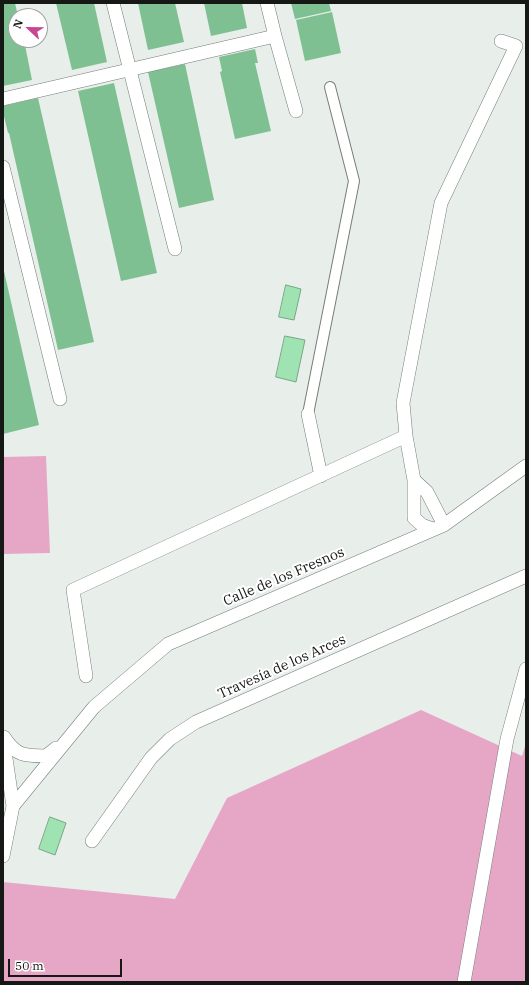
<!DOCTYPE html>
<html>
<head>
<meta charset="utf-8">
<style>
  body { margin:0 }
  #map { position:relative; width:529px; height:985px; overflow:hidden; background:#e8efea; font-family:"IBM Plex Serif",serif }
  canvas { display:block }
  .frame { position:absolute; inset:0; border:4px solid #161816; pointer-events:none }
  .north { position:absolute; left:8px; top:8px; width:40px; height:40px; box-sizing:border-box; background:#fff; border:1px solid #a2a3a2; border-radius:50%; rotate:292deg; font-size:11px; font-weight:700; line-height:16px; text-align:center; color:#161816 }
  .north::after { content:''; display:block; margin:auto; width:14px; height:18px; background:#c74691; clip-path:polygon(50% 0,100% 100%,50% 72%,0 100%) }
  .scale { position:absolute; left:8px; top:959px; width:114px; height:18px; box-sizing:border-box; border:2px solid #161816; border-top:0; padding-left:5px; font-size:12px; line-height:14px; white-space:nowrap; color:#161816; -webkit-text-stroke:3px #fff; paint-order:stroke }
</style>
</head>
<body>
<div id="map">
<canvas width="529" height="985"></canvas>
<div class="frame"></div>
<div class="north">N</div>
<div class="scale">50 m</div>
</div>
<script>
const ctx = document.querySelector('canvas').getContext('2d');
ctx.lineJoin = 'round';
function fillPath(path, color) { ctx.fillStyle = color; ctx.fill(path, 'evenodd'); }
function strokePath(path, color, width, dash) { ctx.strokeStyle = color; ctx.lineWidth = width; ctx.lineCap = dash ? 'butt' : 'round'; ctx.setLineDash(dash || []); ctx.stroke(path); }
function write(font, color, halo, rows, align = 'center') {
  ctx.font = font + ' "IBM Plex Serif",serif'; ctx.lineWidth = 4; ctx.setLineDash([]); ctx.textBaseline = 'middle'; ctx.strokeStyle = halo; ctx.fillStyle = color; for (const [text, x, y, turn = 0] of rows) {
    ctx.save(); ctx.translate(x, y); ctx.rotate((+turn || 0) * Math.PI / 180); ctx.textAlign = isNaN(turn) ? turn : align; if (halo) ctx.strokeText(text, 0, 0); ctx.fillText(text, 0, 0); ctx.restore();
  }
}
fillPath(new Path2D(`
  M46,456L50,553L3,554V457Z
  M421,710L522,756L526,743V982H3V882L175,899L227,798Z`), '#e6a7c6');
const water = new Path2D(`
  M286,285L301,289L294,320L279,317Z
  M285,336L305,340L296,382L276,377Z
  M50,817L66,823L55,855L39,849Z`);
fillPath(water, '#a0e3b3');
strokePath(water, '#77a684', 1);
fillPath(new Path2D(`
  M3,3H15L18,16H16V40H24L32,80L3,86Z
  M56,3H94L107,62L72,70Z
  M138,3H175L184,42L148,50Z
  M204,3H242L247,28L211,36Z
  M291,3H329L331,11L295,19Z
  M332,12L341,53L305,61L296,20Z
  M255,49L258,63H255L271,131L235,139L220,72L222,71L219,57Z
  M185,64L214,200L179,208L148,72Z
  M114,83L157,273L121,281L78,91Z
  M38,98L94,342L58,350L9,133H8L3,112V106Z
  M4,271L39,425L3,434V272Z`), '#7fc092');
const pedestrian = new Path2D(`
  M308,414L354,181L330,87`);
const minor = new Path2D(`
  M113,3L175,249
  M275,36L296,111
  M3,99L275,36L267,3
  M3,167L60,399
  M308,414L321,476
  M406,436L403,403L441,203L516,46L501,41
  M414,480L427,492L444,525
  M86,676L73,590L406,436L414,480V518L422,525L433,529
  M4,737C16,756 25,756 46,756L56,748
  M3,738L13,806L3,856
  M13,806L94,707L168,644L444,525L526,466
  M92,841L151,758L170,739L196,722L526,576
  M464,982L507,739L526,669`);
strokePath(pedestrian, '#777d78', 12);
strokePath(minor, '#777d78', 14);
strokePath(pedestrian, '#fff', 10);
strokePath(minor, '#fff', 13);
write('14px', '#161816', '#fff', [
  ["Calle de los Fresnos",284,577,-23],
  ["Travesía de los Arces",282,667,-24]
]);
</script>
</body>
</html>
